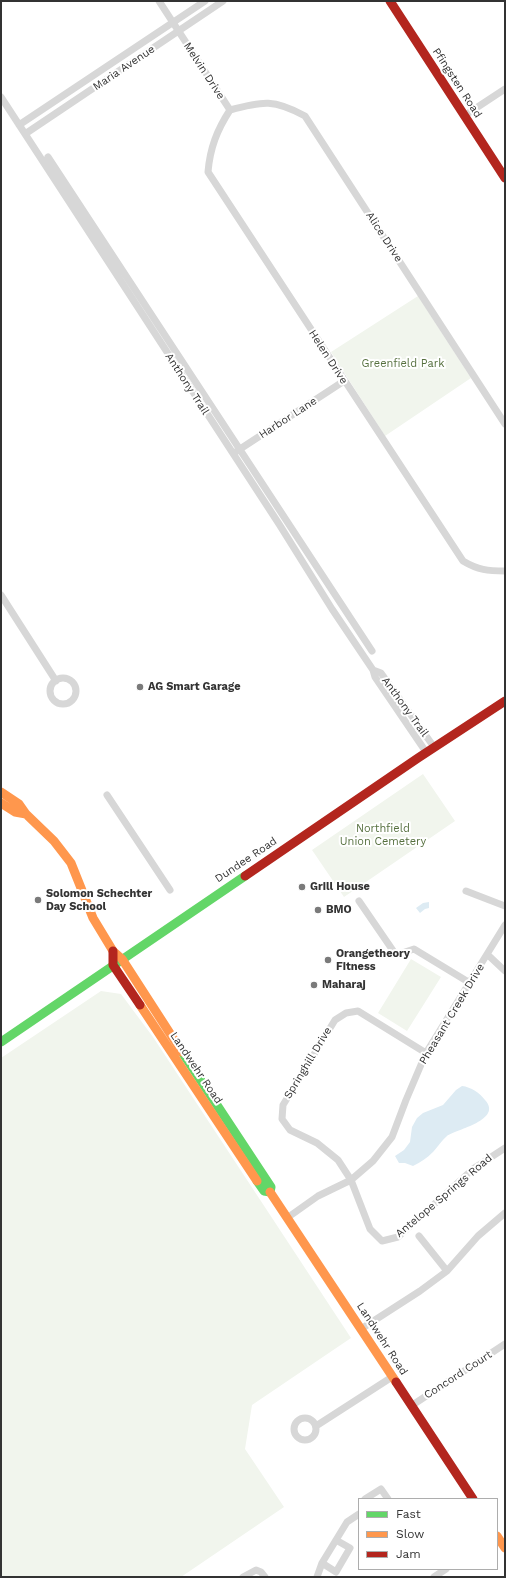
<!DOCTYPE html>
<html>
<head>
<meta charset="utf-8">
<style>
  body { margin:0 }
  #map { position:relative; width:506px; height:1578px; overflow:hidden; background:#fff; font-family:"Work Sans",sans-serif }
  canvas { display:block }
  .frame { position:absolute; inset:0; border:2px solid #333; pointer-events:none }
  .legend { position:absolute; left:358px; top:1498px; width:140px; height:72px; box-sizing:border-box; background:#fff; border:1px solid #adadad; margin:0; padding:5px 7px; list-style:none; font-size:12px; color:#333 }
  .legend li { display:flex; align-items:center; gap:8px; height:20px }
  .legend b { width:20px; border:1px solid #adadad }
</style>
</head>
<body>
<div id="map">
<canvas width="506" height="1578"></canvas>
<div class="frame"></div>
<ul class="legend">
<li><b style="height:5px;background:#63d668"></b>Fast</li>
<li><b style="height:5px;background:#ff974d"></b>Slow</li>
<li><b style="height:5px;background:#b3261e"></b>Jam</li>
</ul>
</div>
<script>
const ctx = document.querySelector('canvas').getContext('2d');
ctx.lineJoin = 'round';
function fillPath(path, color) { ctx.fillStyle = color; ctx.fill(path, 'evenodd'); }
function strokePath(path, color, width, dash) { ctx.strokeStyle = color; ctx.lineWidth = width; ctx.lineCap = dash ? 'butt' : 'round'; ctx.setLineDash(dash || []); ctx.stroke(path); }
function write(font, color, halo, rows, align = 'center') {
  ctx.font = font + ' "Work Sans",sans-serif'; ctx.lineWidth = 4; ctx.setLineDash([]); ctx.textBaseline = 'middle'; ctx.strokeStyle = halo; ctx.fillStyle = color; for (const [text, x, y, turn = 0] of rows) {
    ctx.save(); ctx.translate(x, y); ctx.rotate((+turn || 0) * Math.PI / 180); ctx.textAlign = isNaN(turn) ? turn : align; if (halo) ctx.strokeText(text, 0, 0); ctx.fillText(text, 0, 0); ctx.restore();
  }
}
fillPath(new Path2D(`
  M418,296L471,378L385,436L331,352Z
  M423,774L455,821L344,897L312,850Z
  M411,959L441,977L407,1031L378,1013Z
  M101,991L121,994L153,1037L351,1338L252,1405L245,1449L284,1507L181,1577H1V1058Z`), '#f1f5ed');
fillPath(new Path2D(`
  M429,902V908L425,909L420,913L416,908L423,903Z
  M462,1086C471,1087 480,1093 485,1100C503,1120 457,1129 447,1136C441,1141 438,1147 433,1152C427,1158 421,1162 413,1166L405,1163H399L395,1156L404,1150L410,1142L412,1127L417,1118L423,1113L443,1105L456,1090Z`), '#ddebf3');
strokePath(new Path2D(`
  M159,1L230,110
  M1,97L279,524L332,609L373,670
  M230,110C217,130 210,148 208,172L463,561C478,570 488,571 505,571
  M230,110C263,101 274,99 305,116L505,424
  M464,116L505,89
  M19,125L205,1
  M25,134L223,1
  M48,157L372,651
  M237,451L344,381
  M1,595L56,681
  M50 691a13 13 0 1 1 26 0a13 13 0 1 1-26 0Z
  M426,752L375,677L373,670L381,673L434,747
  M107,795L170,890
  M466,891L505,906
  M359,901L396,955L414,949L470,983
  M488,955L505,971
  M426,1053L358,1011L346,1013L335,1020L283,1105L282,1119L290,1130L317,1143L338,1160L351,1180L370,1229L382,1241L398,1237L473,1169L505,1148
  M287,1218L318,1196L351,1180L373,1161L392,1137L406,1100L426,1053L505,925
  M419,1236L447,1271
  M361,1329L420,1291L447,1271L478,1236L505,1213
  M411,1406L505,1344
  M294 1429a11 11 0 1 1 22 0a11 11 0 1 1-22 0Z
  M316,1426L392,1377
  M365,1499L381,1489L388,1499
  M336,1540L350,1548L336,1572L322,1563L347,1522L359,1514
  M243,1577L256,1570L261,1572L265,1577
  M317,1577L322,1563
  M434,1577L446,1569`), '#d7d7d7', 7);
strokePath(new Path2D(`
  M1,1042L245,876
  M182,1052L271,1187L270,1192L264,1191L257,1181`), '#63d668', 9);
strokePath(new Path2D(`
  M1,792L19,804L26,814L54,841L71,863L93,918L113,951L122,959L182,1052
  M1,803L15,812L26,814
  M140,1005L257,1181
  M270,1192L396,1382
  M497,1536L505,1548`), '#ff974d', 9);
strokePath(new Path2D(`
  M390,1L505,178
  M245,876L418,758L505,701
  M113,951V965L140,1005
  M396,1382L473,1499`), '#b3261e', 9);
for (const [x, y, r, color] of [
  [140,687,4,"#7a7a7a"],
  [302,887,4,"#7a7a7a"],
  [38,900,4,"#7a7a7a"],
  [318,910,4,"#7a7a7a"],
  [328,960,4,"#7a7a7a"],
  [314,985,4,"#7a7a7a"]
]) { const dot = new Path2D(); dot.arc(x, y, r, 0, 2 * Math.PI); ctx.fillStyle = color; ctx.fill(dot); strokePath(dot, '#fff', 1.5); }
write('11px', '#333', '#fff', [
  ["Maria Avenue",124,68,-34],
  ["Melvin Drive",204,71,57],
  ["Pfingsten Road",457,83,57],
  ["Alice Drive",384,237,57],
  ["Helen Drive",328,357,57],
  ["Anthony Trail",187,384,57],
  ["Harbor Lane",288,418,-33],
  ["Anthony Trail",405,707,54],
  ["Dundee Road",246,860,-34],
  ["Pheasant Creek Drive",452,1014,-59],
  ["Springhill Drive",308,1063,-59],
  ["Landwehr Road",196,1068,56],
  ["Antelope Springs Road",444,1196,-40],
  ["Landwehr Road",382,1339,57],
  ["Concord Court",458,1375,-33]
]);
write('11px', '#56703f', '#fff', [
  ["Greenfield Park",403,364],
  ["Northfield",383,829],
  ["Union Cemetery",383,842]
]);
write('bold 11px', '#333', '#fff', [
  ["AG Smart Garage",148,687],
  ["Grill House",310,887],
  ["Solomon Schechter",46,894],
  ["Day School",46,907],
  ["BMO",326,910],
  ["Orangetheory",336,954],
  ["Fitness",336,967],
  ["Maharaj",322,985]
], 'left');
</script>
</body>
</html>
